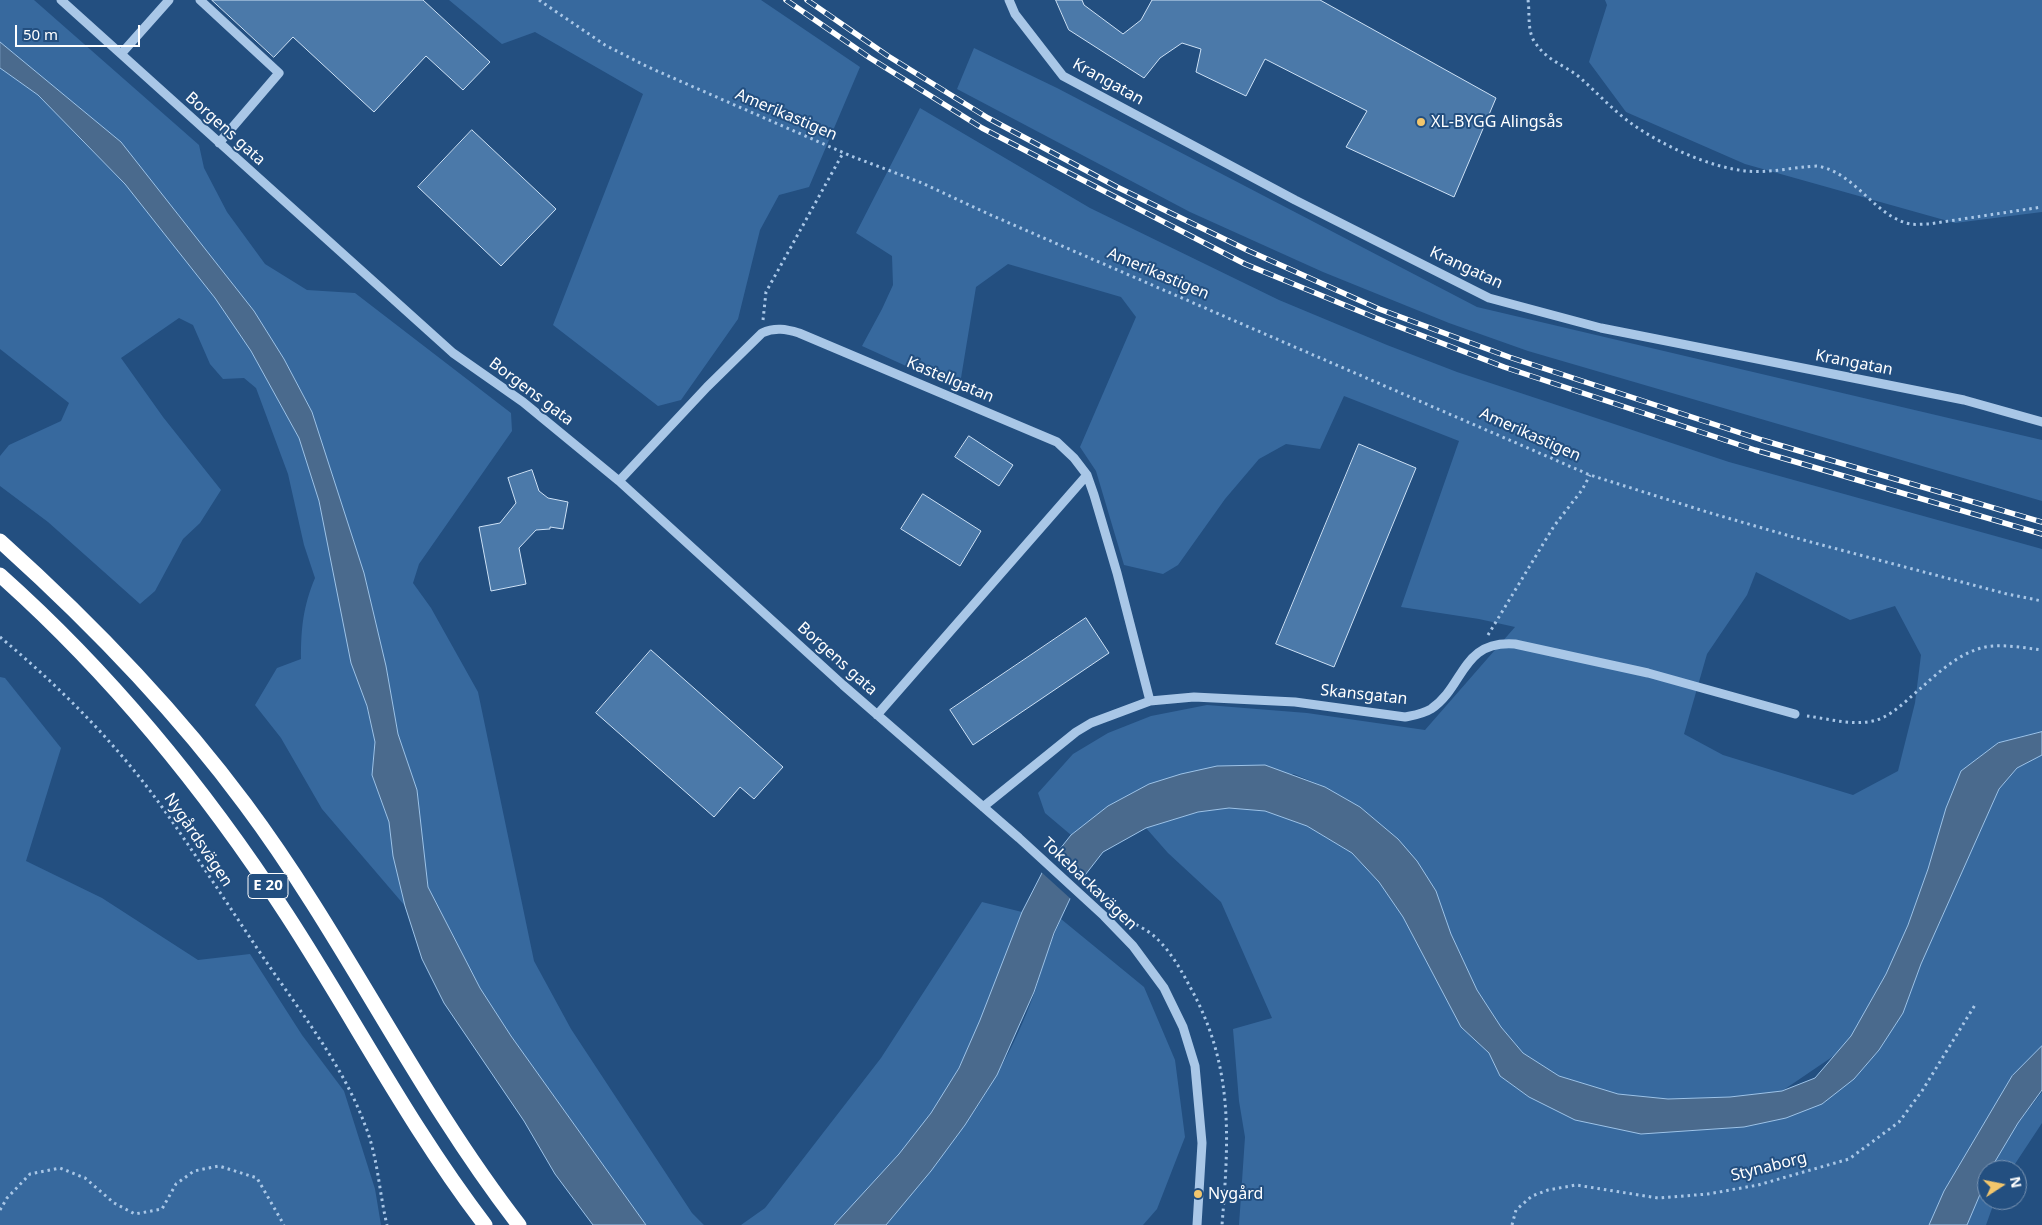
<!DOCTYPE html>
<html>
<head>
<meta charset="utf-8">
<style>
  body { margin:0 }
  #map { position:relative; width:2042px; height:1225px; overflow:hidden; background:#234f80; font-family:"Noto Sans",sans-serif }
  canvas { display:block }
  .north { position:absolute; left:1977px; top:1160px; width:50px; height:50px; box-sizing:border-box; background:#234f80; border:1px solid #7b95b3; border-radius:50%; rotate:79deg; font-size:14px; font-weight:700; line-height:20px; text-align:center; color:#fff }
  .north::after { content:''; display:block; margin:auto; width:18px; height:22px; background:#f2c66c; clip-path:polygon(50% 0,100% 100%,50% 72%,0 100%) }
  .scale { position:absolute; left:15px; top:25px; width:125px; height:22px; box-sizing:border-box; border:2px solid #fff; border-top:0; padding-left:6px; font-size:15px; line-height:18px; white-space:nowrap; color:#fff; -webkit-text-stroke:4px #234f80; paint-order:stroke }
</style>
</head>
<body>
<div id="map">
<canvas width="2042" height="1225"></canvas>
<div class="north">N</div>
<div class="scale">50 m</div>
</div>
<script>
const ctx = document.querySelector('canvas').getContext('2d');
ctx.lineJoin = 'round';
function fillPath(path, color) { ctx.fillStyle = color; ctx.fill(path, 'evenodd'); }
function strokePath(path, color, width, dash) { ctx.strokeStyle = color; ctx.lineWidth = width; ctx.lineCap = dash ? 'butt' : 'round'; ctx.setLineDash(dash || []); ctx.stroke(path); }
function write(font, color, halo, rows, align = 'center') {
  ctx.font = font + ' "Noto Sans",sans-serif'; ctx.lineWidth = 4; ctx.setLineDash([]); ctx.textBaseline = 'middle'; ctx.strokeStyle = halo; ctx.fillStyle = color; for (const [text, x, y, turn = 0] of rows) {
    ctx.save(); ctx.translate(x, y); ctx.rotate((+turn || 0) * Math.PI / 180); ctx.textAlign = isNaN(turn) ? turn : align; if (halo) ctx.strokeText(text, 0, 0); ctx.fillText(text, 0, 0); ctx.restore();
  }
}
fillPath(new Path2D(`
  M0,0H34L199,145L204,168L227,212L265,264L307,290L355,293L511,413L512,431L419,564L413,583L431,608L478,692L534,961L571,1029L692,1213L704,1225H646L511,1036L480,988L428,887L417,790L398,734L386,666L364,573L312,412L284,359L254,311L121,142L0,42Z
  M449,0H761L860,67L809,187L779,195L760,230L738,319L681,400L658,406L553,325L643,94L535,32L502,44Z
  M1605,0H2042V212L1955,223L1745,164L1626,112L1589,62L1607,5Z
  M974,48L1057,88L1477,307L2042,440V501L1528,351L1449,323L1323,272L1190,212L957,89Z
  M0,68L38,95L125,184L215,298L251,351L299,438L319,501L375,742L372,775L389,822L393,856L405,906L322,809L281,738L255,705L277,668L301,659C301,628 303,607 315,578L304,545L288,474L256,388L244,378L223,379L210,364L193,325L179,318L121,358L163,417L221,490L200,523L183,539L155,591L140,604L48,522L0,486V456L9,445L61,421L69,403L0,349Z
  M920,108L1090,208L1279,300L1387,345L1457,372L1729,462L2042,549V732L1998,743L1961,771L1946,808L1928,869L1908,925L1886,974L1851,1036L1835,1055L1782,1091L1730,1097L1668,1099L1618,1094L1559,1076L1523,1053L1501,1027L1477,990L1451,934L1436,891L1398,839L1360,807L1325,787L1294,774L1108,806L1071,835L1045,813L1038,793L1073,754L1108,733L1151,716L1207,705L1307,713L1425,730L1515,627L1479,619L1401,607L1459,441L1344,396L1320,449L1286,444L1259,459L1225,499L1178,565L1163,574L1124,565L1096,471L1080,447L1136,317L1121,297L1008,264L976,287L959,390L862,346L882,309L893,285L892,256L856,233ZM1756,572L1850,620L1895,606L1921,655L1915,703L1898,771L1853,795L1723,755L1684,734L1707,654L1747,595Z
  M0,677L5,678L61,748L26,861L102,898L198,960L250,954L302,1035L344,1091L375,1189L381,1225H0Z
  M2042,755V1046L2012,1076L1944,1191L1929,1225H1239L1245,1137L1239,1101L1233,1029L1272,1018L1221,902L1168,853L1146,828L1198,812L1229,808L1265,811L1307,826L1352,853L1379,882L1403,917L1461,1027L1489,1053L1500,1076L1529,1097L1685,1131L1744,1127L1786,1118L1854,1079L1879,1050L1903,1013L1921,964L1999,789L2017,768Z
  M982,902L1022,912C1002,964 985,1018 959,1067C929,1127 879,1176 834,1225H741L765,1208L881,1058Z
  M1061,919L1144,987L1175,1060L1185,1137L1157,1209L1143,1225H886C925,1177 967,1129 997,1074C1012,1048 1025,1019 1035,991C1043,966 1050,942 1061,919Z
  M2042,1092V1123L2011,1170H1990L2018,1123Z
  M1987,1178V1200H1995L1986,1225H1967Z`), '#37699e');
const water = new Path2D(`
  M0,42L121,142L254,311L284,359L312,412L364,573L386,666L398,734L417,790L428,887L480,988L511,1036L646,1225H593L555,1174L524,1121L444,1003L422,959L405,906L393,856L389,822L372,775L375,742L367,706L351,663L319,501L299,438L251,351L215,298L125,184L38,95L0,68Z
  M2042,732V755L2017,768L1999,789L1921,964L1903,1013L1879,1050L1854,1079L1822,1104L1786,1118L1744,1127L1641,1134L1575,1120L1529,1097L1500,1076L1489,1053L1461,1027L1403,917L1379,882L1352,853L1307,826L1265,811L1229,808L1198,812L1146,828L1103,852L1075,888L1054,933L1034,992L997,1075L965,1125L931,1171L886,1225H834L899,1154L931,1113L959,1068L980,1020L1022,912L1044,869L1071,835L1108,806L1149,784L1181,774L1217,766L1265,765L1325,787L1360,807L1398,839L1417,861L1436,891L1451,934L1477,990L1501,1027L1523,1053L1559,1076L1618,1094L1668,1099L1730,1097L1782,1091L1815,1078L1851,1036L1886,974L1908,925L1928,869L1946,808L1961,771L1998,743Z
  M2042,1046V1090L2018,1123L1990,1170H1987V1178L1967,1225H1929L1944,1191L2012,1076Z`);
fillPath(water, '#4a6a8d');
strokePath(water, '#9dc3e8', 1);
fillPath(new Path2D(`
  M1055,851L1086,879L1072,900L1040,871Z`), '#234f80');
const building = new Path2D(`
  M212,0H423L490,62L463,90L426,56L374,112L293,37L274,57Z
  M1056,0H1082L1084,5L1123,34L1141,20L1152,0H1320L1496,98L1454,197L1346,147L1367,111L1265,59L1246,96L1196,72L1201,49L1182,43L1160,58L1144,78L1069,30Z
  M472,130L556,209L501,266L418,187Z
  M969,436L1013,465L999,486L955,457Z
  M1359,444L1416,468L1334,667L1276,644Z
  M532,470L539,491L548,498L568,502L563,529L550,527V529L536,530L519,548L526,584L491,591L479,527L500,523L516,503L508,478Z
  M923,494L981,531L960,566L901,529Z
  M1086,618L1109,653L973,745L950,710Z
  M651,650L783,767L754,799L740,787L714,817L596,713Z`);
fillPath(building, '#4b79a9');
strokePath(building, '#cde1f5', 1);
strokePath(new Path2D(`
  M539,0L605,45L648,67L851,156L922,183L993,216L1590,475L1707,512L1807,541L2007,594L2042,601
  M1528,0C1530,13 1527,29 1534,41C1547,61 1561,63 1578,76C1597,92 1614,112 1635,126C1664,146 1711,168 1747,171C1765,173 1785,169 1804,167C1809,167 1817,165 1822,167C1857,176 1875,216 1910,224C1916,225 1923,224 1929,224L2042,207
  M763,320L766,292L843,153
  M1488,635L1554,526L1582,490L1590,475
  M0,637C60,687 116,743 162,807C196,855 228,905 261,954C298,1009 342,1063 365,1125C378,1157 379,1192 387,1225
  M1807,716C1831,719 1859,728 1882,718C1897,711 1909,698 1921,688C1941,670 1965,648 1993,646C2009,645 2026,648 2042,650
  M1125,918C1134,924 1146,929 1154,936C1169,949 1180,968 1189,985C1234,1065 1229,1137 1222,1225
  M0,1210L7,1198L30,1174L60,1168L85,1178L114,1203L135,1214L162,1209L176,1184L194,1171L219,1166L257,1178L284,1225
  M1512,1225L1516,1210L1532,1196L1548,1190L1576,1185L1658,1198L1708,1194L1758,1185L1849,1159L1899,1122L1922,1091L1975,1005`), '#a9c7e7', 3, [2.5, 4]);
strokePath(new Path2D(`
  M61,0L453,353L523,402L619,481L843,685L1019,838L1104,916L1133,946L1164,988L1183,1027L1195,1066L1202,1143L1197,1225
  M200,0L279,73L219,143
  M1009,0L1015,14L1063,76L1295,200L1489,298L1601,328L1964,400L2042,422
  M121,54L169,0
  M619,481L707,387L762,333C775,327 786,329 799,333L1057,442L1074,458L1087,475L1094,495L1117,573L1150,701
  M877,715L1087,475
  M983,807L1076,732L1091,723L1150,701L1194,697L1295,702L1405,717C1415,715 1423,714 1431,709C1465,686 1461,640 1515,644L1648,673L1795,714`), '#a9c7e7', 9);
strokePath(new Path2D(`
  M0,541C89,621 173,707 245,804C345,938 416,1092 519,1225
  M0,575C111,674 206,790 287,915C354,1018 410,1127 485,1225`), '#fff', 15);
const rail = new Path2D(`
  M786,0L870,58L982,128L1245,264L1376,318L1504,367L1755,450L2042,534
  M807,0L888,56L988,118L1117,187L1249,251L1379,309L1509,357L1762,440L2042,522`);
strokePath(rail, '#fff', 5.5);
strokePath(rail, '#234f80', 4, [11]);
for (const [x, y, r, color] of [
  [1421,122,5,"#f2c66c"],
  [1198,1194,5,"#f2c66c"]
]) { const dot = new Path2D(); dot.arc(x, y, r, 0, 2 * Math.PI); ctx.fillStyle = color; ctx.fill(dot); strokePath(dot, '#234f80', 2); }
for (const [x, y, w] of [
  [268,886,40]
]) { const box = new Path2D(); box.roundRect(x - w / 2, y - 12.5, w, 25, 4); ctx.fillStyle = '#234f80'; ctx.fill(box); strokePath(box, '#fff', 1); }
write('bold 15px', '#fff', null, [
  ["E 20",268,886]
]);
write('16px', '#fff', '#234f80', [
  ["Krangatan",1108,82,29],
  ["Amerikastigen",786,115,23],
  ["Borgens gata",225,129,42],
  ["Krangatan",1466,268,25],
  ["Amerikastigen",1158,274,23],
  ["Krangatan",1854,363,11],
  ["Kastellgatan",950,380,23],
  ["Borgens gata",531,392,37],
  ["Amerikastigen",1530,435,24],
  ["Borgens gata",837,659,42],
  ["Skansgatan",1364,695,6],
  ["Nygårdsvägen",198,840,56],
  ["Tokebackavägen",1089,884,44],
  ["Stynaborg",1769,1167,-14]
]);
write('16px', '#fff', '#234f80', [
  ["XL-BYGG Alingsås",1431,122],
  ["Nygård",1208,1194]
], 'left');
</script>
</body>
</html>
